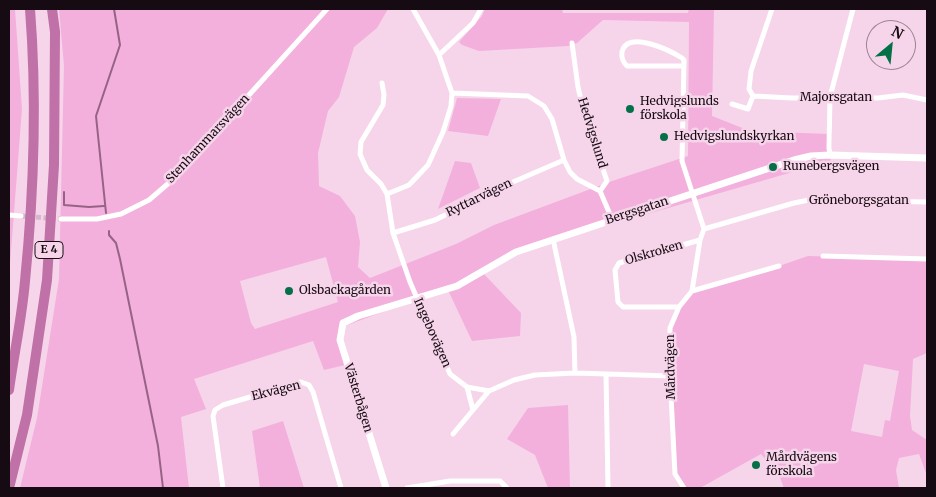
<!DOCTYPE html>
<html>
<head>
<meta charset="utf-8">
<style>
  body { margin:0 }
  #map { position:relative; width:936px; height:497px; overflow:hidden; background:#f6d5ea; font-family:Merriweather,serif }
  canvas { display:block }
  .frame { position:absolute; inset:0; border:10px solid #160b12; pointer-events:none }
  .north { position:absolute; left:866px; top:20px; width:50px; height:50px; box-sizing:border-box; background:#f6d5ea; border:1px solid #9c8494; border-radius:50%; rotate:28deg; font-size:14px; font-weight:700; line-height:20px; text-align:center; color:#160b12 }
  .north::after { content:''; display:block; margin:auto; width:18px; height:22px; background:#057048; clip-path:polygon(50% 0,100% 100%,50% 72%,0 100%) }
</style>
</head>
<body>
<div id="map">
<canvas width="936" height="497"></canvas>
<div class="frame"></div>
<div class="north">N</div>
</div>
<script>
const ctx = document.querySelector('canvas').getContext('2d');
ctx.lineJoin = 'round';
function fillPath(path, color) { ctx.fillStyle = color; ctx.fill(path, 'evenodd'); }
function strokePath(path, color, width, dash) { ctx.strokeStyle = color; ctx.lineWidth = width; ctx.lineCap = dash ? 'butt' : 'round'; ctx.setLineDash(dash || []); ctx.stroke(path); }
function write(font, color, halo, rows, align = 'center') {
  ctx.font = font + ' Merriweather,serif'; ctx.lineWidth = 5; ctx.setLineDash([]); ctx.textBaseline = 'middle'; ctx.strokeStyle = halo; ctx.fillStyle = color; for (const [text, x, y, turn = 0] of rows) {
    ctx.save(); ctx.translate(x, y); ctx.rotate((+turn || 0) * Math.PI / 180); ctx.textAlign = isNaN(turn) ? turn : align; if (halo) ctx.strokeText(text, 0, 0); ctx.fillText(text, 0, 0); ctx.restore();
  }
}
fillPath(new Path2D(`
  M9,9H15L22,109L9,277Z
  M59,9H388L377,28L354,47L339,97L328,111L318,153L319,186L340,196L355,216L360,242L358,267L370,278L456,244L494,225L612,181L688,156L689,22L603,20L577,43L568,46L479,51L462,45L459,42L482,16L485,9H562L563,13H688L689,9H714L712,116L750,131L829,134L832,133L830,169H803L516,252L483,273L521,313L520,336L472,341L447,288L345,326L342,340L349,364L324,370L313,341L194,379L206,409L181,417L189,488H20L37,418L59,279L64,66ZM326,257L338,302L255,329L251,323L240,281Z
  M457,98L501,99L488,136L448,131Z
  M455,161L471,163L480,188L438,209Z
  M808,256L927,259V353L913,359L910,416L912,430L927,440V476L919,454L899,458L896,470L899,488H784L779,475L761,454L700,488H686L675,474L670,328L674,317L692,291L779,266ZM864,364L899,371L890,421L885,420L882,437L851,431Z
  M568,405L570,488H548L535,455L507,439L528,408Z
  M283,421L304,488H260L252,431Z`), '#f3b0dc');
strokePath(new Path2D(`
  M64,192V205L89,207L104,206
  M106,213L96,116L120,45L114,9
  M109,231V235L116,243L120,259L158,446L163,488`), '#966386', 2);
strokePath(new Path2D(`
  M21,216L61,219`), '#d4b7ca', 5, [5, 2.5]);
strokePath(new Path2D(`
  M772,9L751,71L749,89L753,96L792,98H878L903,95L927,100
  M572,43L578,87L585,117L607,181L600,191
  M439,55L473,23L481,9
  M684,66H627C623,62 621,58 622,52C627,29 671,51 682,58L684,60L682,161L704,229L700,240L692,291L679,307L670,328V376L675,474L684,488
  M382,83L384,95L383,105L361,142L360,154L367,170L381,184L387,194L393,233L410,282L450,374L467,387L489,391L514,380L535,375L575,373L670,376
  M452,93L528,96L544,106L552,119L564,160L570,172L577,179L600,191L612,219
  M732,104L748,109L753,96
  M830,155L829,148L830,97L853,9
  M387,194L409,185L428,165L443,132L451,106L452,93L439,55L413,9
  M9,215L21,216
  M61,219H97L121,214L149,200L170,182L327,9
  M704,229L794,203L809,200L927,202
  M393,233L435,220L506,185L564,160
  M553,239L574,337L575,373
  M823,256L927,259
  M692,291L779,266
  M679,307H623L618,302L615,270L619,263L700,240
  M606,374L608,488
  M467,387L473,410L489,391
  M453,434L473,410
  M223,488L213,416L215,410L223,405L301,382L309,385L313,392L341,488
  M407,488L450,481H500L507,488`), '#fff', 5);
strokePath(new Path2D(`
  M386,488L340,340L343,323L358,316L457,286L516,252L794,160L811,156L830,155L927,158`), '#fff', 7);
strokePath(new Path2D(`
  M9,390C14,354 22,317 25,281C34,191 37,99 30,9
  M9,488L27,415L47,280L54,165L55,32L52,9`), '#c071a7', 10);
for (const [x, y, r, color] of [
  [630,109,5,"#057048"],
  [664,137,5,"#057048"],
  [773,167,5,"#057048"],
  [289,291,5,"#057048"],
  [756,465,5,"#057048"]
]) { const dot = new Path2D(); dot.arc(x, y, r, 0, 2 * Math.PI); ctx.fillStyle = color; ctx.fill(dot); strokePath(dot, '#f6d5ea', 2); }
for (const [x, y, w] of [
  [49,250,28]
]) { const box = new Path2D(); box.roundRect(x - w / 2, y - 8.5, w, 17, 4); ctx.fillStyle = '#f6d5ea'; ctx.fill(box); strokePath(box, '#160b12', 1); }
write('bold 11px', '#160b12', null, [
  ["E 4",49,250]
]);
write('12px', '#160b12', '#f6d5ea', [
  ["Majorsgatan",836,98],
  ["Hedvigslund",592,133,73],
  ["Stenhammarsvägen",208,139,-47],
  ["Ryttarvägen",479,198,-26],
  ["Gröneborgsgatan",859,201],
  ["Bergsgatan",637,211,-18],
  ["Olskroken",654,253,-16],
  ["Ingebovägen",432,333,66],
  ["Mårdvägen",671,367,-91],
  ["Ekvägen",276,391,-14],
  ["Västerbågen",358,398,73]
]);
write('12px', '#160b12', '#f6d5ea', [
  ["Hedvigslunds",640,102],
  ["förskola",640,116],
  ["Hedvigslundskyrkan",674,137],
  ["Runebergsvägen",783,167],
  ["Olsbackagården",299,291],
  ["Mårdvägens",766,458],
  ["förskola",766,472]
], 'left');
</script>
</body>
</html>
